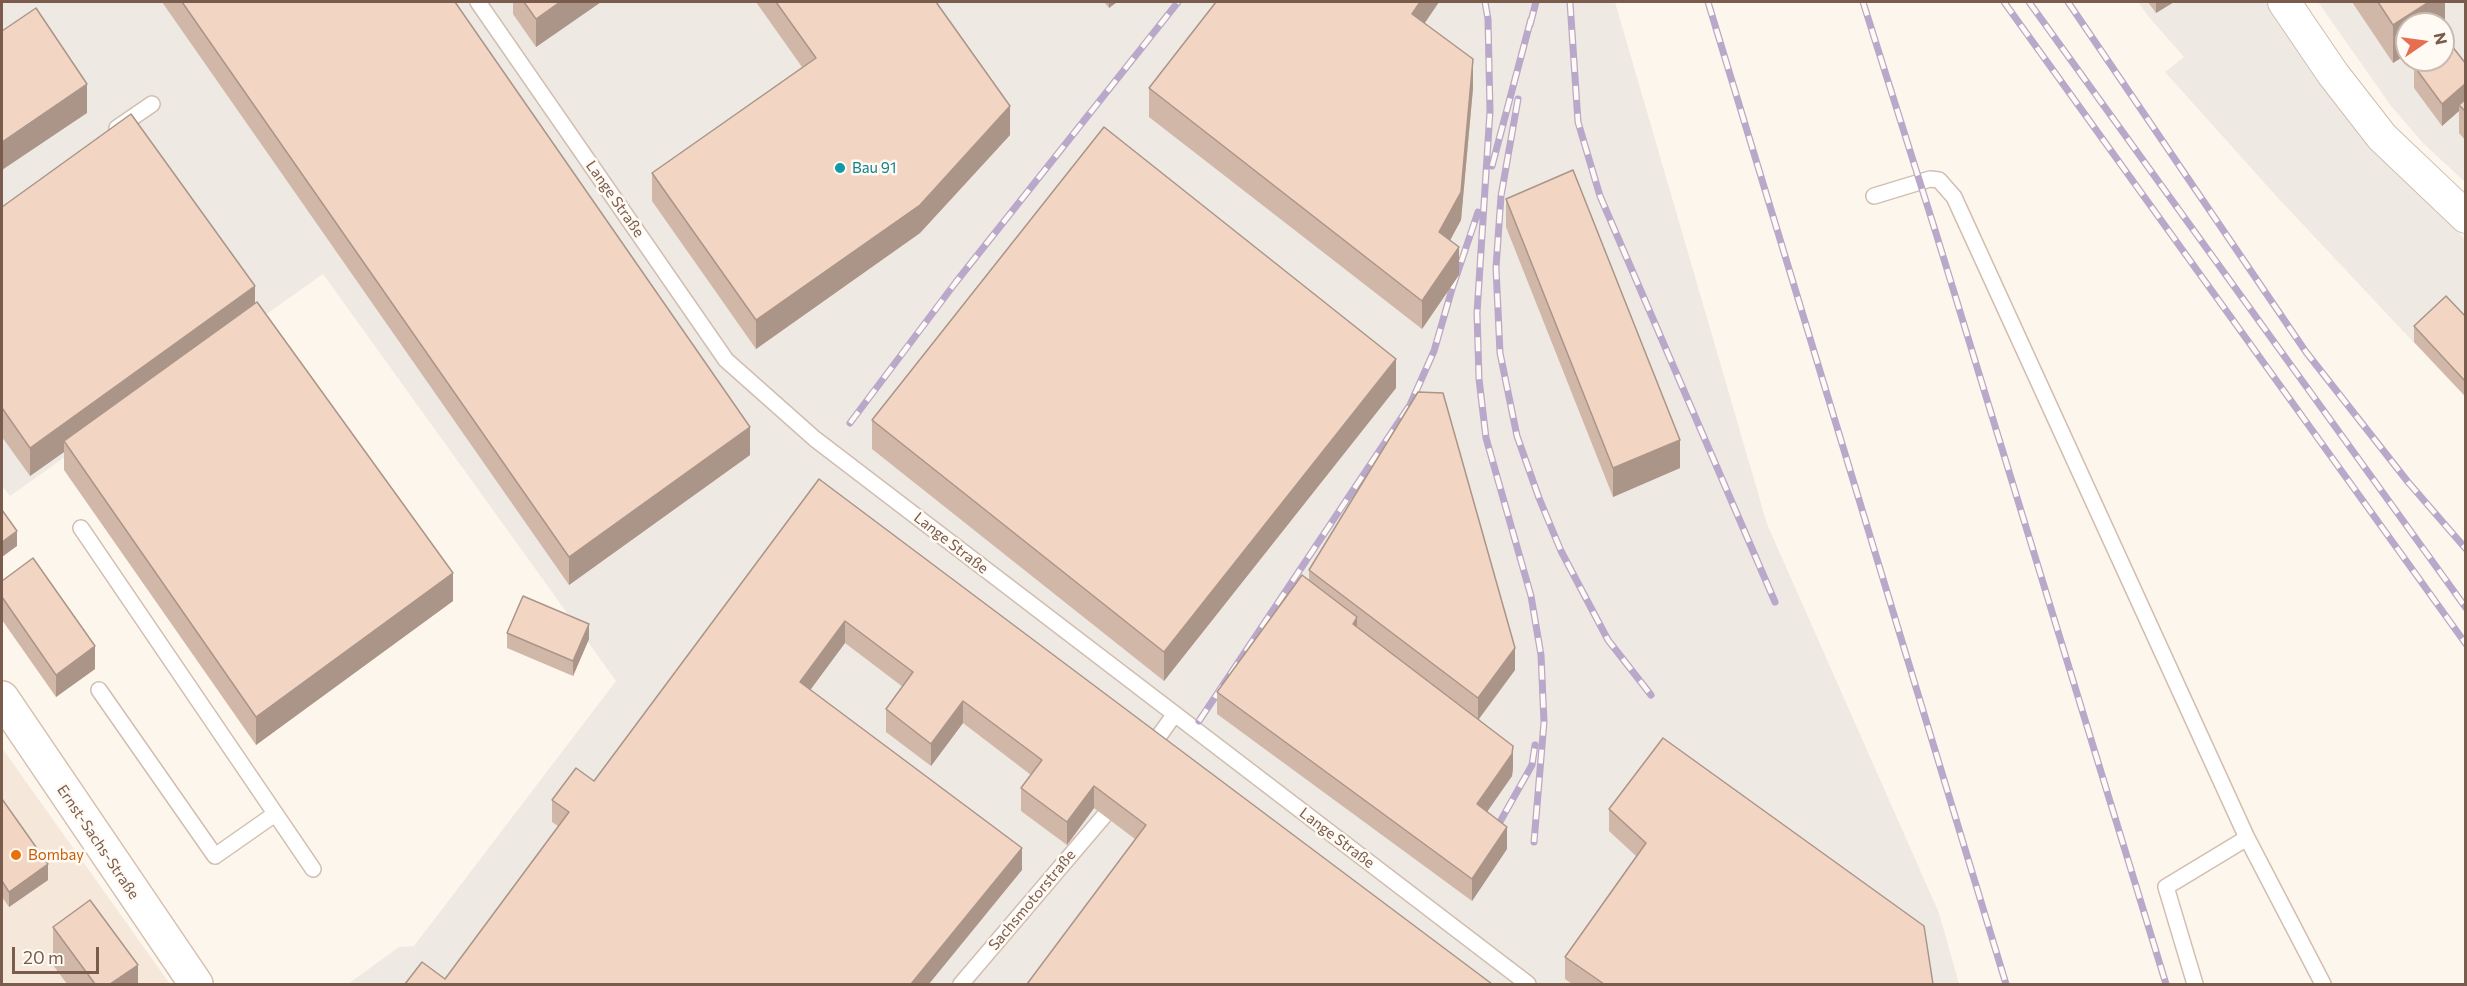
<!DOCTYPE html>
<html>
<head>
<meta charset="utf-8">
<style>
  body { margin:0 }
  #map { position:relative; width:2467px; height:986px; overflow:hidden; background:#fdf6ec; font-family:Commissioner,sans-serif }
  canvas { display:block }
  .frame { position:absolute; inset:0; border:3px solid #7a5c4d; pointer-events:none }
  .north { position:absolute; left:2395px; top:12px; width:60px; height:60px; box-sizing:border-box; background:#fffaf3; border:2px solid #cabbb1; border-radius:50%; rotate:77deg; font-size:16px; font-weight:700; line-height:24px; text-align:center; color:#7a5c4d }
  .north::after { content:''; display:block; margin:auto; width:21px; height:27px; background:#e76f51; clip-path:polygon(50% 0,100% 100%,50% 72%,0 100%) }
  .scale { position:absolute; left:12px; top:947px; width:87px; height:27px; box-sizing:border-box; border:3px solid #7a5c4d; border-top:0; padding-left:8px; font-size:18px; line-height:21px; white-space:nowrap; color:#7a5c4d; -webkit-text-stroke:4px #fffaf3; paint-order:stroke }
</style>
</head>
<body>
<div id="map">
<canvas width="2467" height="986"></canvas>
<div class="frame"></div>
<div class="north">N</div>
<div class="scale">20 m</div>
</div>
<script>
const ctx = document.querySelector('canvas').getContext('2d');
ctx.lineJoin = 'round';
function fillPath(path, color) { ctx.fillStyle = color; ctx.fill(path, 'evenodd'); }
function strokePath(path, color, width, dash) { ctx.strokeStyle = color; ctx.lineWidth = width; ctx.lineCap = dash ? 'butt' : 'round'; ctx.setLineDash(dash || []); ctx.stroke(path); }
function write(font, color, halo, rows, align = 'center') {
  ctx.font = font + ' Commissioner,sans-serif'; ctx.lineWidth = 5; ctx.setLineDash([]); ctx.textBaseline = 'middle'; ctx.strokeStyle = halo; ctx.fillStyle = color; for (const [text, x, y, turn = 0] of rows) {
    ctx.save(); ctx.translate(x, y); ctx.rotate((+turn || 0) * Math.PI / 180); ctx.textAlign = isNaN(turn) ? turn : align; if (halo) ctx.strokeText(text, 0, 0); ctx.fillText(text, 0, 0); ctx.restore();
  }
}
fillPath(new Path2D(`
  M2,748L170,984H2Z`), '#f5e8da');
fillPath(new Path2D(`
  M2,2H1615L1767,524L1939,913L1959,984H348L399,947L414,946L616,681L323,274L10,496L2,486Z
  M2138,2H2275L2365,135L2465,239V397L2278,198L2165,72L2184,57L2148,16Z
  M2318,2H2465V182L2423,143L2391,106ZM2407,24H2443V60H2407Z`), '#efe9e4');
const service = new Path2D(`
  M478,2L726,360L815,439L1528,984
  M117,128L152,104
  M1874,196L1930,179L1939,180L1954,197L2247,838
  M81,528L313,869
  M99,690L215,856L275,814
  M1149,750L1174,715
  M961,984L1104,816
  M2195,984L2166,887L2247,838L2323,984`);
const minor = new Path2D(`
  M2284,2L2333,74L2382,137L2466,217`);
const secondary = new Path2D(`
  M2,698L196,984`);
strokePath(service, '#d1beb0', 18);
strokePath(minor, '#d1beb0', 34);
strokePath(secondary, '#d6c0b0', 36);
strokePath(service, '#fff', 15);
strokePath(minor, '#fff', 32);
strokePath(secondary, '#fff', 33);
const rail = new Path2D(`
  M1485,2L1488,19L1490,111L1477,313L1479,379L1486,438L1531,596L1541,655L1544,722L1534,842
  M1570,2L1578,122L1600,196L1775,602
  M1708,2L2006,984
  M1863,2L1935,230L2166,984
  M2004,2L2466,644
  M2029,2L2466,608
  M2068,2L2306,352L2408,482L2466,549
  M1530,25L1536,2
  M1518,99L1501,196L1496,268L1500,353L1517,436L1539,498L1561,551L1608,640L1651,695
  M1492,166L1531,19
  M850,423L956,282L1178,2
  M1199,721L1410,405L1434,351L1452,289L1478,212
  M1492,836L1532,765L1535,745`);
strokePath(rail, '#b9a8c9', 7);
strokePath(rail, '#fffaf3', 4.5, [14]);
fillPath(new Path2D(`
  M162,2H455L750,455L569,585Z
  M513,2H601L536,47L513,14Z
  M756,2H936L1010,135L920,233L756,349L652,201V173L802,67Z
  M1104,2H1117L1109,8Z
  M1439,2L1424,23L1473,88L1461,220L1450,240L1459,275L1422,329L1149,117V88Z
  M2148,2H2174L2156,13Z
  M2352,2H2445V29L2443,30V24H2407V54L2393,63Z
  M2466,64V141L2459,133V111L2442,126L2414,88V66Z
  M1506,199L1680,468L1613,497L1506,227Z
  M2,207L255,303L453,601L256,745L64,470V452L30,476L2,437Z
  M2466,317L2465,396L2414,342V326Z
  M1396,388L1164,681L872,449V420Z
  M819,479L1492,984L1135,839L1094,808L1067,845L1021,811V788L1031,775L963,723L931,766L886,732V709L903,687L845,643L810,689L1022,870L445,979L558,826L552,822V800L594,781Z
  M1309,570L1515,670L1479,719L1513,768L1512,776L1487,812L1507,849L1472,901L1217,714V692L1309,580Z
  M2,581L95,669L56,697L2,620Z
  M507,633L589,639L573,676L507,648Z
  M2,799L48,880L9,907L2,897Z
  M1609,809L1933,984H1572L1565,979V957L1636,856L1609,831Z
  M53,927L138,984H67L53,965Z`), '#d1b7a8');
fillPath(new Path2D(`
  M560,2H601L536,47V19Z
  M1109,2H1117L1109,8Z
  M1420,2H1439L1412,42V14Z
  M2156,2H2174L2156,13Z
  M2429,2H2445V29L2443,30V24H2407V54L2393,63V25Z
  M1473,59V88L1461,220L1439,261V232Z
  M2466,83V105H2459V111L2442,126V104Z
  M87,84V113L2,170V142Z
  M1010,106V135L920,233L756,349V320Z
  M1459,247V275L1422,329V301Z
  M255,286V314L64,441V452L30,476V448Z
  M1396,359V388L1164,681V652Z
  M2466,380V395L2465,396V381Z
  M750,427V455L569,585V557Z
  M1680,440V468L1613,497V468Z
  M17,531V546L2,557V542Z
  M453,573V601L256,745V717Z
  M1357,617V639L1353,624Z
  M845,621V643L800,704V682Z
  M589,624V639L573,676V661Z
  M95,646V669L56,697V675Z
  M1515,648V670L1478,720V698Z
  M963,701V723L931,766V744Z
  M1513,746V768L1512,776L1477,826V804Z
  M1094,786V808L1067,845V822Z
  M1507,827V849L1472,901V879Z
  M1022,848V870L929,984H911Z
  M48,864V880L9,907V892Z
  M138,965V984H110Z`), '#aa9588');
const building = new Path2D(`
  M182,2H455L750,427L569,557Z
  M524,2H560L536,19Z
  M776,2H936L1010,106L920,205L756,320L652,173L816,58Z
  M1216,2H1420L1412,14L1473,59L1461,192L1439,232L1459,247L1422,301L1149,88Z
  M2378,2H2429L2393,25Z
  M36,8L87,84L2,142V31Z
  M2448,41L2466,64V83L2442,104L2414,66L2422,60H2443V45Z
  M2466,99V112L2459,105Z
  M131,114L255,286L30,448L2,408V207Z
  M1104,127L1396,359L1164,652L872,420Z
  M1573,170L1680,440L1613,468L1506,199Z
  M2446,296L2466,317V380L2465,381L2414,326Z
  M257,302L453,573L256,717L64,441Z
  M1418,392L1443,393L1515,648L1478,698L1309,570Z
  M819,479L1492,984H1027L1146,825L1094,786L1067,822L1021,788L1042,760L963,701L931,744L886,709L913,672L845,621L800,682L1022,848L911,984H405L422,962L445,979L569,812L552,800L576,768L594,781Z
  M2,510L17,531L2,542Z
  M33,558L95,646L56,675L2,597V581Z
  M1302,575L1357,617L1353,624L1513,746L1512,754L1477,804L1507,827L1472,879L1217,692Z
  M523,596L589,624L573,661L507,633Z
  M1663,738L1924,926L1933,984H1604L1565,957L1646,843L1609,809Z
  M2,799L48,864L9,892L2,881Z
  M90,900L138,965L110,984H95L53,927Z`);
fillPath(building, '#f3d5c3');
strokePath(building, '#aa9588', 1.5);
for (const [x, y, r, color] of [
  [840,168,6,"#0f9aa8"],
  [16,855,6,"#e8710a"]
]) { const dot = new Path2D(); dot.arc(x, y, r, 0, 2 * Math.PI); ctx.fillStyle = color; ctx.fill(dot); strokePath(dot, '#fffaf3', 2); }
write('15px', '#0d838f', '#fffaf3', [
  ["Bau 91",852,168]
], 'left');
write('15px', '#7a5c4d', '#fffaf3', [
  ["Lange Straße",615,199,55],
  ["Lange Straße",951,543,38],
  ["Lange Straße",1337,838,37],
  ["Ernst-Sachs-Straße",98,842,56],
  ["Sachsmotorstraße",1032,900,-50]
]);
write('15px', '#c56008', '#fffaf3', [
  ["Bombay",28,855]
], 'left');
</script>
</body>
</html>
